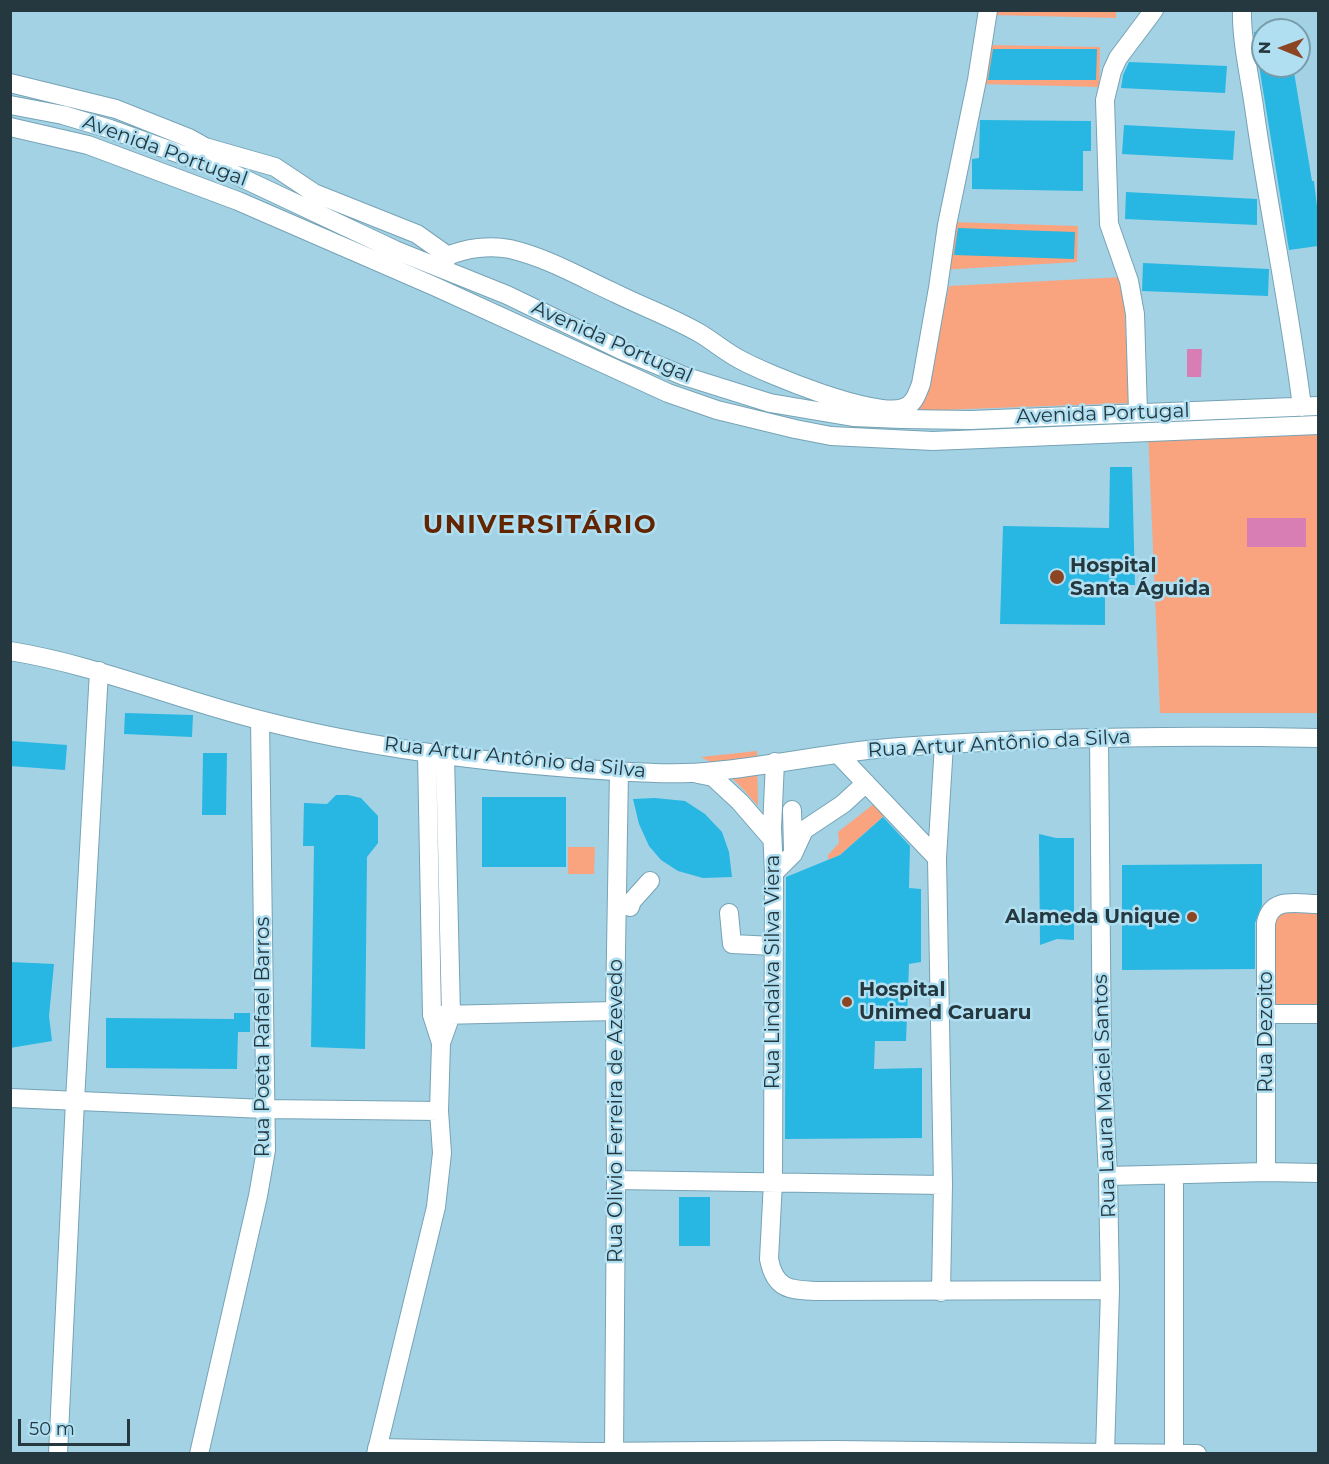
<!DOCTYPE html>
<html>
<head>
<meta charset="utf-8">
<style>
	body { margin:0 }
	#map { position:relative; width:1329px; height:1464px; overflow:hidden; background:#a3d2e5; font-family:Montserrat,sans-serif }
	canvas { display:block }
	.frame { position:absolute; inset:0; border:12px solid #25383f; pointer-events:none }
	.north { position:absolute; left:1251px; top:18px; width:60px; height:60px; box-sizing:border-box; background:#b0dff2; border:2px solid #789caa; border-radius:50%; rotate:271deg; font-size:16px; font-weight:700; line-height:24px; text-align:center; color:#25383f }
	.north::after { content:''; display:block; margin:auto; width:21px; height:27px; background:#8c4523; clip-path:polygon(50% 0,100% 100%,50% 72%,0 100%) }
	.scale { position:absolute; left:18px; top:1419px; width:112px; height:27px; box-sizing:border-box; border:3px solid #25383f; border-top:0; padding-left:8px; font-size:18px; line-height:21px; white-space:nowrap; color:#25383f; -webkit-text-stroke:4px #b0dff2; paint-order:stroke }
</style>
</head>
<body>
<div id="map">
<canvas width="1329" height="1464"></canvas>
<div class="frame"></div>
<div class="north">N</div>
<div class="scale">50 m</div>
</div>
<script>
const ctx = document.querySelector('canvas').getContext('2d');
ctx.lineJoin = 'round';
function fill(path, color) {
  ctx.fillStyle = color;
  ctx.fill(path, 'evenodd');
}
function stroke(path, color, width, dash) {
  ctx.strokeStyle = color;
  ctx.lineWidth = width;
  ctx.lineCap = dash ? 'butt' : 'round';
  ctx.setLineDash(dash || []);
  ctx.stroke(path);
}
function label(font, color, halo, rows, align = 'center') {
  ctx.font = font + ' Montserrat,sans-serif';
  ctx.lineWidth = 5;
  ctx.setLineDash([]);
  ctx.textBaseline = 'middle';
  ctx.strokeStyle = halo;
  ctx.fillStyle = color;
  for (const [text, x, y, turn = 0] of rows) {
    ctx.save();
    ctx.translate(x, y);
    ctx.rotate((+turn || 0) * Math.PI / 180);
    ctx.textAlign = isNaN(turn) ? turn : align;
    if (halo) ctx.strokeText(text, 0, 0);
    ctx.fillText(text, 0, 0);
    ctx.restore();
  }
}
fill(new Path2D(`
	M992,10L1116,11V18L992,15Z
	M987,45L1100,47L1099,87L981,84Z
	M952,222L1078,226L1077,262L940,270Z
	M1123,277L1129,403L915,411L924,399L949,286Z
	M1318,428V713H1160L1148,432Z
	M757,751L758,806C741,786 725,769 701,757Z
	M875,803L885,815L840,855L828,860V855L839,843L838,832Z
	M568,847H595L594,874H568Z
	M1269,911H1318V1005L1270,1004Z`), '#faa47f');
fill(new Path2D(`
	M1187,349H1202L1201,377H1187Z
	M1247,518H1306V547H1247Z`), '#d87eb4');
fill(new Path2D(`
	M1263,31V66H1293L1312,181H1314L1318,215V246L1289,250L1256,47L1254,32Z
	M993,49H1097L1096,80H988Z
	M1129,62L1227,66L1225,93L1121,88L1123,75Z
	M980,120L1091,121V151H1083V191L972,189V159L979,158Z
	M1124,125L1235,131L1233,160L1122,154Z
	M1126,192L1257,199V225L1125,219Z
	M958,228L1075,232L1074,259L954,255Z
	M1143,263L1269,269L1268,296L1142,291Z
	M1110,467H1132L1135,585H1105V625L1000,624L1003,526L1109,528Z
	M125,713L193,715L192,737L124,734Z
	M12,741L67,745L65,770L10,766Z
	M203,753H227L226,815H202Z
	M336,795H348L361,798L378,816V843L367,857L365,1049L311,1047L314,846H303L304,803L327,804Z
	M482,797H566V867H482Z
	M655,798L685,801L705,814L722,832L729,852L732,877L703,878L678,871L661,860L649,846L639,824L633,799Z
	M883,817L910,846L909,888L921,889V962L909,964L906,1041H875L874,1069L922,1068V1138L785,1139L786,877L840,855Z
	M1039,834L1056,838H1074V940L1057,939L1040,945Z
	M1262,864V905L1255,923V969L1122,970V865Z
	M10,962L54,964L49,1016L52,1041L10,1048Z
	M234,1013H250V1032H238L237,1069L106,1068V1018L234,1019Z
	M679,1197H710V1246H679Z`), '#27b7e2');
const minor = new Path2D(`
	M1242,10C1241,42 1251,82 1255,114C1269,212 1290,309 1302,407
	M10,83L116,109L189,138L205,147L275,167L314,193L417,234L448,256
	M10,105L63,115L110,129L225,170L395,250L507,295L621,350L684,376L770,403L853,417L902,419L971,420L1318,406
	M10,127L88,145L238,201L436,287L668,393L717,410L795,429L831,436L933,441L1318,425
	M442,268L448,256C466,248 490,245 510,249C548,258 580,277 615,293C643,307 674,318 701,334C714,342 726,352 739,359C768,375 874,418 903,408C914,405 917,394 921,384L938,288L947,225L977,80L988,10
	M1138,412L1135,314L1129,281L1109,224L1105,100L1112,71L1118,58L1154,10
	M10,651C96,665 176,699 260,720C376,750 497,764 615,771C648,773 682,775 715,771C777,765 838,751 900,747C1039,737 1179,735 1318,738
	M1099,738L1102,1059L1108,1176L1110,1290L1105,1453
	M427,753L432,1015L441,1043
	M838,754L937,858
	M775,762L772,828L774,873L773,1182L769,1259C775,1290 790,1290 818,1291L1110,1290
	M698,774L713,777L740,802L772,839
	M792,810L793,850
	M774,873L793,854L804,830L843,804L866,783
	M630,907L632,901L650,881
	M729,913L732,944L774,946
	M1266,1014H1318
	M440,1015L615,1011
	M10,1098L265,1109L439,1111
	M1266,1172V923C1271,896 1297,904 1318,904
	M1174,1175V1454
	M1108,1176L1266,1172L1318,1173
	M616,1180L943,1185
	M941,1292L943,1185L937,858L944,744
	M377,1448L586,1452L834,1450L1197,1454
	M614,1452L616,1180L615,1011L619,771
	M58,1454L75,1101L99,671
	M199,1454L258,1196L266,1150L260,720
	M376,1454L436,1207L442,1153L439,1111L441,1043L451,1015L445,755`);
stroke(minor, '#76a3b5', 20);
stroke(minor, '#fff', 18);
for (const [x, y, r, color] of [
	[1057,577,8,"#8c4523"],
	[1192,917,6,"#8c4523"],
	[847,1002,6,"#8c4523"]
]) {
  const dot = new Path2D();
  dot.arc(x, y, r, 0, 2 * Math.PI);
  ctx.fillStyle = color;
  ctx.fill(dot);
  stroke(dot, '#b0dff2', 2);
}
label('20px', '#25383f', '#b0dff2', [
	["Avenida Portugal",165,151,20],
	["Avenida Portugal",612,342,24],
	["Avenida Portugal",1103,414,-2],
	["Rua Artur Antônio da Silva",999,744,-3],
	["Rua Artur Antônio da Silva",515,758,6],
	["Rua Lindalva Silva Viera",773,972,-90],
	["Rua Dezoito",1266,1032,-90],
	["Rua Poeta Rafael Barros",263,1037,-90],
	["Rua Laura Maciel Santos",1105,1096,-92],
	["Rua Olivio Ferreira de Azevedo",616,1111,-90]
]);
label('bold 20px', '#25383f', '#b0dff2', [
	["Hospital",1070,566],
	["Santa Águida",1070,589],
	["Alameda Unique",1180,917,"right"],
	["Hospital",859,990],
	["Unimed Caruaru",859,1013]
], 'left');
ctx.letterSpacing = '1.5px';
label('bold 26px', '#622401', '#b0dff2', [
	["UNIVERSITÁRIO",540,525]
]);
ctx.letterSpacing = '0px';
</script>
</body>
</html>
